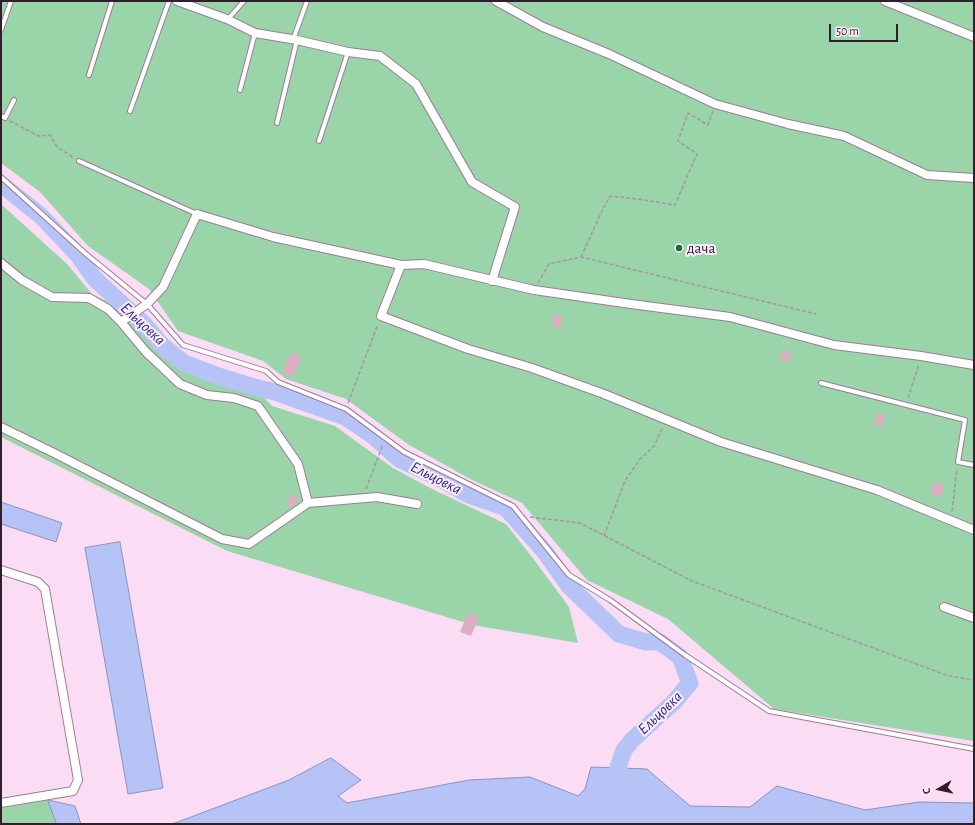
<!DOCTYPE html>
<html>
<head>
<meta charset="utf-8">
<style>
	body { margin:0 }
	#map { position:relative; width:975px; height:825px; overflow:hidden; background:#fbdcf5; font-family:"Alegreya Sans",sans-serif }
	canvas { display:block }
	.frame { position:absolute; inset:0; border:2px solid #2d1f2b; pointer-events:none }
	.north { position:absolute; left:919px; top:769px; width:40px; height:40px; -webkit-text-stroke:3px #feeefb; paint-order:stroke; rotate:261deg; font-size:11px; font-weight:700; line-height:16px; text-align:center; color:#2d1f2b }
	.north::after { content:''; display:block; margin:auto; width:14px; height:18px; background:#2d1f2b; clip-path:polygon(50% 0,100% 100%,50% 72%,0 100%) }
	.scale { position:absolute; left:829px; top:24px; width:69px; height:18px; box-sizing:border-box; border:2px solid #2d1f2b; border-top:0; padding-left:5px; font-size:12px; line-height:14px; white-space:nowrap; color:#2d1f2b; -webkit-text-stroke:3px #feeefb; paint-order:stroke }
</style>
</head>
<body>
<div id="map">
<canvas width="975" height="825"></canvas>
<div class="frame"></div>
<div class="north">С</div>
<div class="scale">50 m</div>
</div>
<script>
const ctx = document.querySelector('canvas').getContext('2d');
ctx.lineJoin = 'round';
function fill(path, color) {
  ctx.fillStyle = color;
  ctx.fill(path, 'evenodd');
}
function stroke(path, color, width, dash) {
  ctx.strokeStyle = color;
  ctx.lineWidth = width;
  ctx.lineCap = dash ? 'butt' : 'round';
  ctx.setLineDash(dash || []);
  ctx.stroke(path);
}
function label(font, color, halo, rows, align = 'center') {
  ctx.font = font + ' "Alegreya Sans",sans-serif';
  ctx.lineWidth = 4;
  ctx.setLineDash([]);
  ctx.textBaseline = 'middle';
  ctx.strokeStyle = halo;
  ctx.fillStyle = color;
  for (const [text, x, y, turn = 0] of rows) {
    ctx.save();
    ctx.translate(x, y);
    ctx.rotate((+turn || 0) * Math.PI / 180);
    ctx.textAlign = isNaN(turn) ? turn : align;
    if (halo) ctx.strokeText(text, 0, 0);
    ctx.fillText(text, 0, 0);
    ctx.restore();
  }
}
fill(new Path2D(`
	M1,1H974V741L774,709L668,619L587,580L522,503L472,480L409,445L346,399L286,379L263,361L178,331L149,289L88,246L40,192L1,163Z
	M1,204L67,264L92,294L127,311L150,333L182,370L223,384L257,390L272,406L335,426L393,468L434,490L506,524L535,561L569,607L578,643L473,625L227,551L1,437Z
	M48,800L57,824H1V808Z`), '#9ad5aa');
const water = new Path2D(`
	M1,502L62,523L56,542L1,524Z
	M120,542L163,788L128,794L85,548Z
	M331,758L361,780L338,796L347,803L469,780L530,777L578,796L585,789L591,767L647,769L690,806L750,807L777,786L865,810L919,802L974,803V824H169L175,823L289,780Z
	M48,800L75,806L81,824H57Z`);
fill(water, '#b5c3f6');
stroke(water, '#8c92b9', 1);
stroke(new Path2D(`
	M1,184L41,216L78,255L95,279L144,324L162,345L184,363L218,376L254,387L275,392L345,417L372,435L399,459L441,479L469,495L506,508L545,552L569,586L619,634L646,642H660L680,657L690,683L673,703L632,740L624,750L618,767L627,788`), '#b5c3f6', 17);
fill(new Path2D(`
	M553,315L563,316L561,327L552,326Z
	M782,351L791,353L789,362L780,360Z
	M291,353L302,357L293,377L282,373Z
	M877,413L885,415L882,427L874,425Z
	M934,482L944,485L941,497L931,495Z
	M292,494L299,498L292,508L286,504Z
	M468,613L479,617L471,636L460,632Z`), '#ddaec1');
const service = new Path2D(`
	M228,19L244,1
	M1,30L11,1
	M293,40L307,1
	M89,75L112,1
	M240,90L255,33
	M130,111L169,1
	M1,116L5,118L14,100
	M277,123L297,40
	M319,141L348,52
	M79,161L197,214
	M1,177L86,254L147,304L183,345L266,371L278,382L346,409L404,452L513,506L569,575L610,600L685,655L769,711L974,749
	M821,383L965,420L958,462L974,465`);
const minor = new Path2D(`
	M177,1L227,19L255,33L297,40L348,52L380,56L416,84L472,182L515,207L492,281
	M496,1L543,27L609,54L715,104L788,124L844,136L927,175L974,178
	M885,1L974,37
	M1,263L22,280L52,297L89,298L108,309L121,322L146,352L180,384L207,395L234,398L258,406L298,464L308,503
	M401,265L381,316L468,349L532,368L604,394L721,442L877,490L974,530
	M121,322L147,304L163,287L197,214L273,237L401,265L424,264L534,290L631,304L730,317L834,345L921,356L974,365
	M1,427L56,454L222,539L249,544L308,503L377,497L417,504
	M1,570L38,582L45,589L78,780L73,791L1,803
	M944,607L974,618`);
stroke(service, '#9e7a97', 6);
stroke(minor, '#9e7a97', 10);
stroke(new Path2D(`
	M10,121L39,136L50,135L57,147L74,158
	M581,257L601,213L610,196L638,199L675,205L697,154L678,141L688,113L708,125L713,111
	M538,283L549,264L581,257L816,314
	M908,398L919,364
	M348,403L378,324
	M366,489L383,444
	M952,511L957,469
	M530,517L580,523L692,581L949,676L974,680
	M604,536L625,481L640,459L654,446L663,427`), '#aa92a6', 1.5, [4, 2]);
stroke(service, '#fff', 4);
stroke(minor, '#fff', 8);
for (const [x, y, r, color] of [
	[679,248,4,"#1c6c3c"]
]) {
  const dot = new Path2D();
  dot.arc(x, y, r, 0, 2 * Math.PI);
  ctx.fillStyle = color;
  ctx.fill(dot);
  stroke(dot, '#feeefb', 1.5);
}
label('15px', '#2d1f2b', '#feeefb', [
	["дача",687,248]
], 'left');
label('italic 16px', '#232886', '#feeefb', [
	["Ельцовка",143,324,43],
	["Ельцовка",436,478,27],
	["Ельцовка",660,713,-44]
]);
</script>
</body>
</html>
